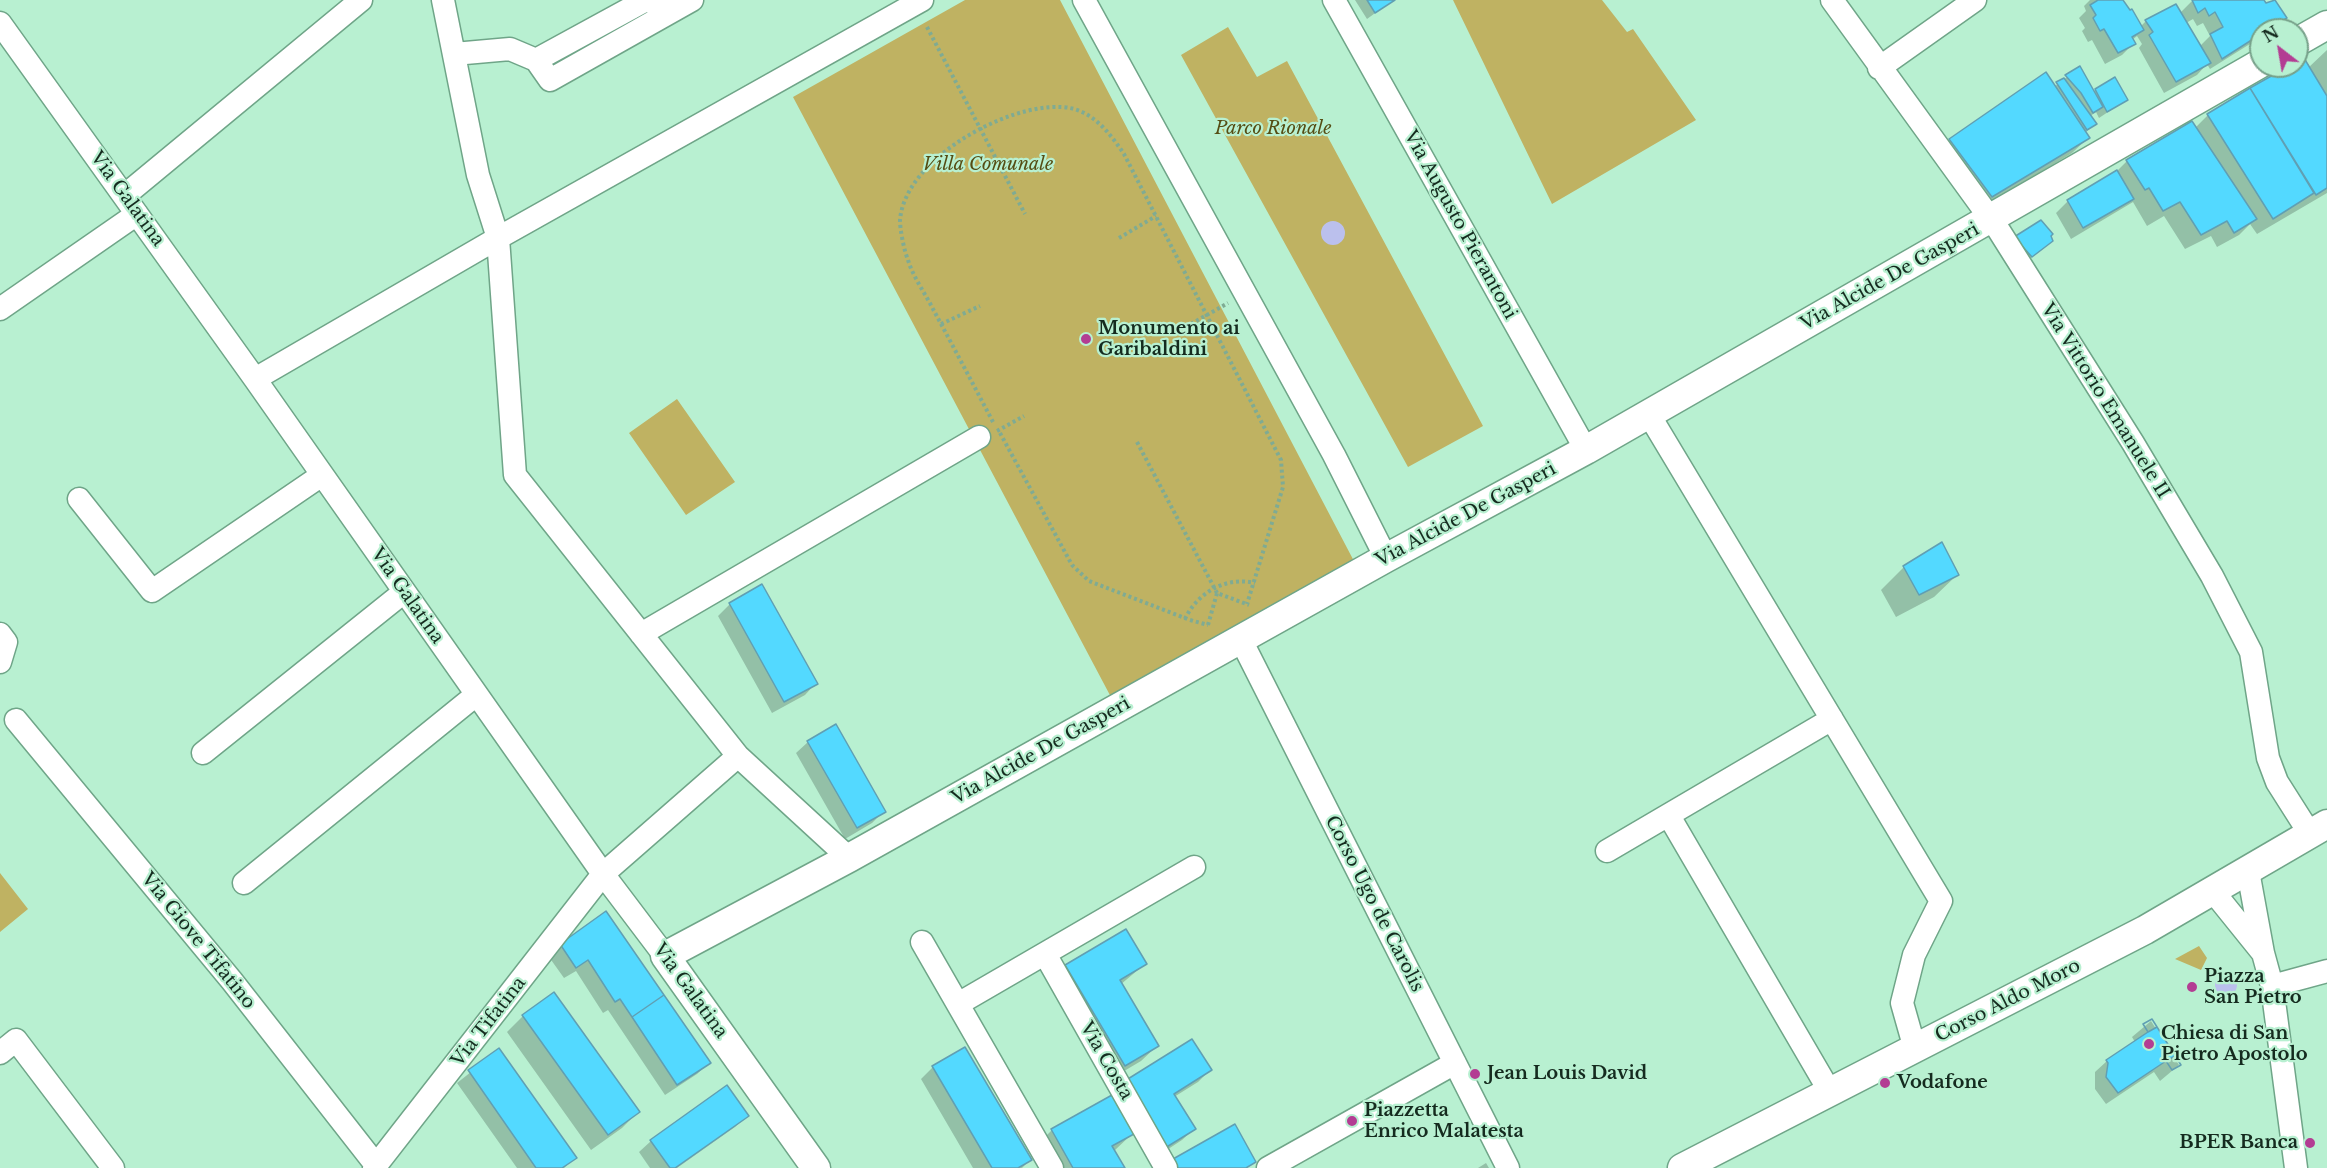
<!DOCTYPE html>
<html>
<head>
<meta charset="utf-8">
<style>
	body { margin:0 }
	#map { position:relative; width:2327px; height:1168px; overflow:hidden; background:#b8f0d1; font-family:"Libre Baskerville",serif }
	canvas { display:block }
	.north { position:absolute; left:2249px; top:18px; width:60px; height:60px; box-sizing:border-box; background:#b8f0d1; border:2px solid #77a18a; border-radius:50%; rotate:329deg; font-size:16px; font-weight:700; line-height:24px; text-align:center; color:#152b1f }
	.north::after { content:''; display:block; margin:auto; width:21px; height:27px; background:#b33d93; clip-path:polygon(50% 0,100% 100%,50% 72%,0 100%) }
</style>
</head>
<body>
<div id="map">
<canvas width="2327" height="1168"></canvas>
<div class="north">N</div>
</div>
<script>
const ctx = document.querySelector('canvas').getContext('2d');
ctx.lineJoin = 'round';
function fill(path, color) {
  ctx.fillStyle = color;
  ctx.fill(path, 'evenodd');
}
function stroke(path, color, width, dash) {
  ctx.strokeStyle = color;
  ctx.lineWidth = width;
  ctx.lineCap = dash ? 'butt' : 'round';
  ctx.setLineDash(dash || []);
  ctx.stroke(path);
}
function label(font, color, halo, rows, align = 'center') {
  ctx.font = font + ' "Libre Baskerville",serif';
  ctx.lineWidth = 4.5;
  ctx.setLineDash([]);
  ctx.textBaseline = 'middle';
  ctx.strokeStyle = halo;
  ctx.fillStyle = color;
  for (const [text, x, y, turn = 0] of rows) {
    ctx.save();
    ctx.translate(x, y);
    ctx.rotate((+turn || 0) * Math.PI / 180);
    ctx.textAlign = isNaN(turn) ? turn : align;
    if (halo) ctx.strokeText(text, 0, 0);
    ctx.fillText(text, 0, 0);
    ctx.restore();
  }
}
fill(new Path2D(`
	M965,0H1060L1356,565L1112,699L793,97Z
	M1453,0H1602L1627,32L1633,29L1696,120L1552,204Z
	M1228,27L1257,77L1287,61L1483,426L1408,467L1181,55Z
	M677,399L735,482L686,515L629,433Z
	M0,873L28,909L0,932Z
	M2199,946L2207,958L2201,970L2175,959Z`), '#bfb262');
fill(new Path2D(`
	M1321 233a12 12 0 1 1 24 0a12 12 0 1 1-24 0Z
	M2215 985a11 11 0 1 1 22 0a11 11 0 1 1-22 0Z`), '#bbc0ed');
fill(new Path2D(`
	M1355,0H1393L1367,19Z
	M2090,0H2122L2140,27L2146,21L2180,13L2193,0H2262L2285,17L2272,30H2261V37L2210,69L2207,64L2197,75L2164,93L2139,48L2142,44L2137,36L2132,40L2134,43L2122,55L2105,64L2092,40L2088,42L2082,31L2085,28L2079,18L2086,11L2084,6ZM2193,19L2197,26L2203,23L2210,36L2199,47L2186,23Z
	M2327,50V193L2257,234L2250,224L2239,235L2217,247L2211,236L2185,249L2164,216L2147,226L2133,202L2071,239L2056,213L2068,201L2116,172L2127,161L2195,128L2208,115L2297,64L2308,68Z
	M2079,68L2093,92L2095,90L2126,100L2099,118L2096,112L2089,117L2095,124L2085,133L2088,138L2072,153L1975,212L1935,155L1950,140L2054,87Z
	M2015,238L2044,248L2023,264Z
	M1904,567L1957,575L1934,597L1896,617L1881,590Z
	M730,604L816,683L805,695L772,713L718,616Z
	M808,742L884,811L872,823L845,839L796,753Z
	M605,913L709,1063L697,1074L665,1095L608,1010L603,1013L576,971L564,978L549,957Z
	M1145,964L1120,985L1157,1046L1141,1061L1109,1080L1050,982L1066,966Z
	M554,994L638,1112L622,1128L591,1150L507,1032L523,1016Z
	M2151,1021L2179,1065L2160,1081L2154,1072L2106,1104L2095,1089V1072L2107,1061L2135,1042L2132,1037Z
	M1192,1041L1210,1070L1198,1082L1174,1097L1194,1129L1182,1140L1153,1159L1119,1104L1116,1106L1132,1134L1114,1151L1123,1168H1049L1036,1146L1052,1130L1113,1096L1124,1083Z
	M499,1050L575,1158L564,1168H517L457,1083Z
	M933,1067L1030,1160L1022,1168H973L921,1079Z
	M747,1116L735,1127L677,1168H650L639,1152L651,1141Z
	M1486,1163L1489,1168H1478Z`), '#0003');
const building = new Path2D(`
	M1367,0H1395L1375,13Z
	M2098,0H2123L2130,10L2132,9L2144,30L2132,37L2136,44L2118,53L2104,29L2100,31L2093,18L2096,15L2090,5Z
	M2192,0H2264L2266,3L2275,0L2287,18L2267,30H2261V34L2222,59L2210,34L2223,27L2215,12L2209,16L2205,8L2198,13Z
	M2176,4L2211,63L2176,82L2149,35L2153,32L2145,20Z
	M2304,58L2327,96V188L2316,195L2250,88L2289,66H2297V62Z
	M2080,66L2103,107L2093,113L2081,93L2065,75Z
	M2046,72L2090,138L1992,197L1949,139Z
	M2115,77L2128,100L2107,112L2095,89Z
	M2064,78L2097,124L2087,130L2056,82Z
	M2250,88L2314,193L2273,219L2207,114Z
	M2192,121L2257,219L2234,233L2227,221L2201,235L2180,202L2163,211L2149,188L2145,190L2126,160Z
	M2117,170L2134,199L2083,228L2067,200Z
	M2041,220L2053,234L2051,236L2053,241L2032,257L2014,237Z
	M1942,542L1959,575L1919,595L1903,566Z
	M762,584L818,684L784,702L729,603Z
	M836,724L886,812L857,828L807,741Z
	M606,911L664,995L632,1017L620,999L615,1002L588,960L576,968L560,944Z
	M1126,929L1147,964L1120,980L1159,1046L1125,1066L1065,965Z
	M554,992L640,1112L608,1135L522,1015Z
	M664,995L711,1063L677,1085L632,1017Z
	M2152,1019L2181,1065L2172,1070L2166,1061L2118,1093L2106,1077L2108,1063L2106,1060L2148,1032L2143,1024Z
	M2152,1019L2157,1027L2148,1032L2143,1024Z
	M1192,1039L1212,1070L1174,1094L1196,1129L1165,1148L1123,1082Z
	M965,1047L1032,1160L1018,1168H992L932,1066Z
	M499,1048L577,1158L562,1168H536L468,1070Z
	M2175,1056L2181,1065L2172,1070L2166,1061Z
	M727,1085L749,1116L675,1168H670L650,1140Z
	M1112,1095L1134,1134L1112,1146L1125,1168H1073L1051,1129Z
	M1235,1124L1256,1162L1246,1168H1178L1173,1159Z`);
fill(building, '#53d9ff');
stroke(building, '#609fb3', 1.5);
const minor = new Path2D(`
	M443,0L478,175L498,238L515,475L738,756L849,858
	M1084,0L1334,455L1386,558
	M1334,0L1586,450
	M1832,0L1998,229L2133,443L2212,576L2251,652L2268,758L2277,782L2310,834
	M0,23L255,379L603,874L665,956
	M454,54L510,49L536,60L550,80L692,0
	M536,60L644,1L686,2
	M1879,68L1975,0
	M124,196L361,0
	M0,309L137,214
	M255,379L498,238L922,0
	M1648,413L1941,901L1914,955L1902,1003L1915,1049
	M79,499L152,591L322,475
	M0,634L6,642L0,662
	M641,634L979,437
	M1241,640L1508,1168
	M16,720L232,981L376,1165
	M203,753L404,592
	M1669,816L1830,1092
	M1607,851L1832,719
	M2248,871L2263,953L2272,986L2296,1168
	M244,883L476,695
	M2212,890L2262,952
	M922,942L1052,1168
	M1045,954L1166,1168
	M2272,986L2327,971
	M958,1004L1194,867
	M0,1053L16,1040L113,1168
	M374,1168L603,874L738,756
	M1268,1168L1455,1063`);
const major = new Path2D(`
	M2297,42L2327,25
	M816,1168L665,956L849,858L1386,558L1586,450L2261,63
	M1682,1168L2145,930L2327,824`);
stroke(minor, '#6fa588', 25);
stroke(major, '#6fa588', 31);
stroke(new Path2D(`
	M927,27L1025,214
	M1119,238L1156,216
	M941,324L980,306
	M1191,324L1228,303
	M993,422C973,384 953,346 933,309C925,293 913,277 908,260C904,250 900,230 900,220C905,159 1006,104 1061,107C1091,108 1109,132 1124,154L1281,460L1283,487L1247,604
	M997,431L1024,416
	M1000,433L1072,565L1089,581L1190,620L1208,625
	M1137,442L1217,593
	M1185,619C1197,593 1226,576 1255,583
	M1208,625L1217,593L1249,605`), '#7fab93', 4, [3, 3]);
stroke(minor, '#fff', 22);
stroke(major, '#fff', 28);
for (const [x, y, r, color] of [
	[1086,339,6,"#b33d93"],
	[2192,987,6,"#b33d93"],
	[2149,1044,6,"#b33d93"],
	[1475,1074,6,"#b33d93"],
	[1885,1083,6,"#b33d93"],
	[1352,1121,6,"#b33d93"],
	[2310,1143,6,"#b33d93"]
]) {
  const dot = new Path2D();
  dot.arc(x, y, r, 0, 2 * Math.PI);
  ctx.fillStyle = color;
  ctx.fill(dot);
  stroke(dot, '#b8f0d1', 2);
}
label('italic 18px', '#554d14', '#b8f0d1', [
	["Parco Rionale",1273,129],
	["Villa Comunale",988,165]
]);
label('18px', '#152b1f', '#b8f0d1', [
	["Via Galatina",127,199,54],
	["Via Augusto Pierantoni",1460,225,61],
	["Via Alcide De Gasperi",1890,277,-29],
	["Via Vittorio Emanuele II",2105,401,58],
	["Via Alcide De Gasperi",1466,515,-28],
	["Via Galatina",407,596,55],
	["Via Alcide De Gasperi",1041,751,-29],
	["Corso Ugo de Carolis",1374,904,63],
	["Via Giove Tifatino",198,941,51],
	["Via Galatina",690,991,54],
	["Corso Aldo Moro",2008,1001,-27],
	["Via Tifatina",489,1022,-52],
	["Via Costa",1106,1061,60]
]);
label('bold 18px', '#152b1f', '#b8f0d1', [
	["Monumento ai",1098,329],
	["Garibaldini",1098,350],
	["Piazza",2204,977],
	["San Pietro",2204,998],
	["Chiesa di San",2161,1034],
	["Pietro Apostolo",2161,1055],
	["Jean Louis David",1487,1074],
	["Vodafone",1897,1083],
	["Piazzetta",1364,1111],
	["Enrico Malatesta",1364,1132],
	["BPER Banca",2298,1143,"right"]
], 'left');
</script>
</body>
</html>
